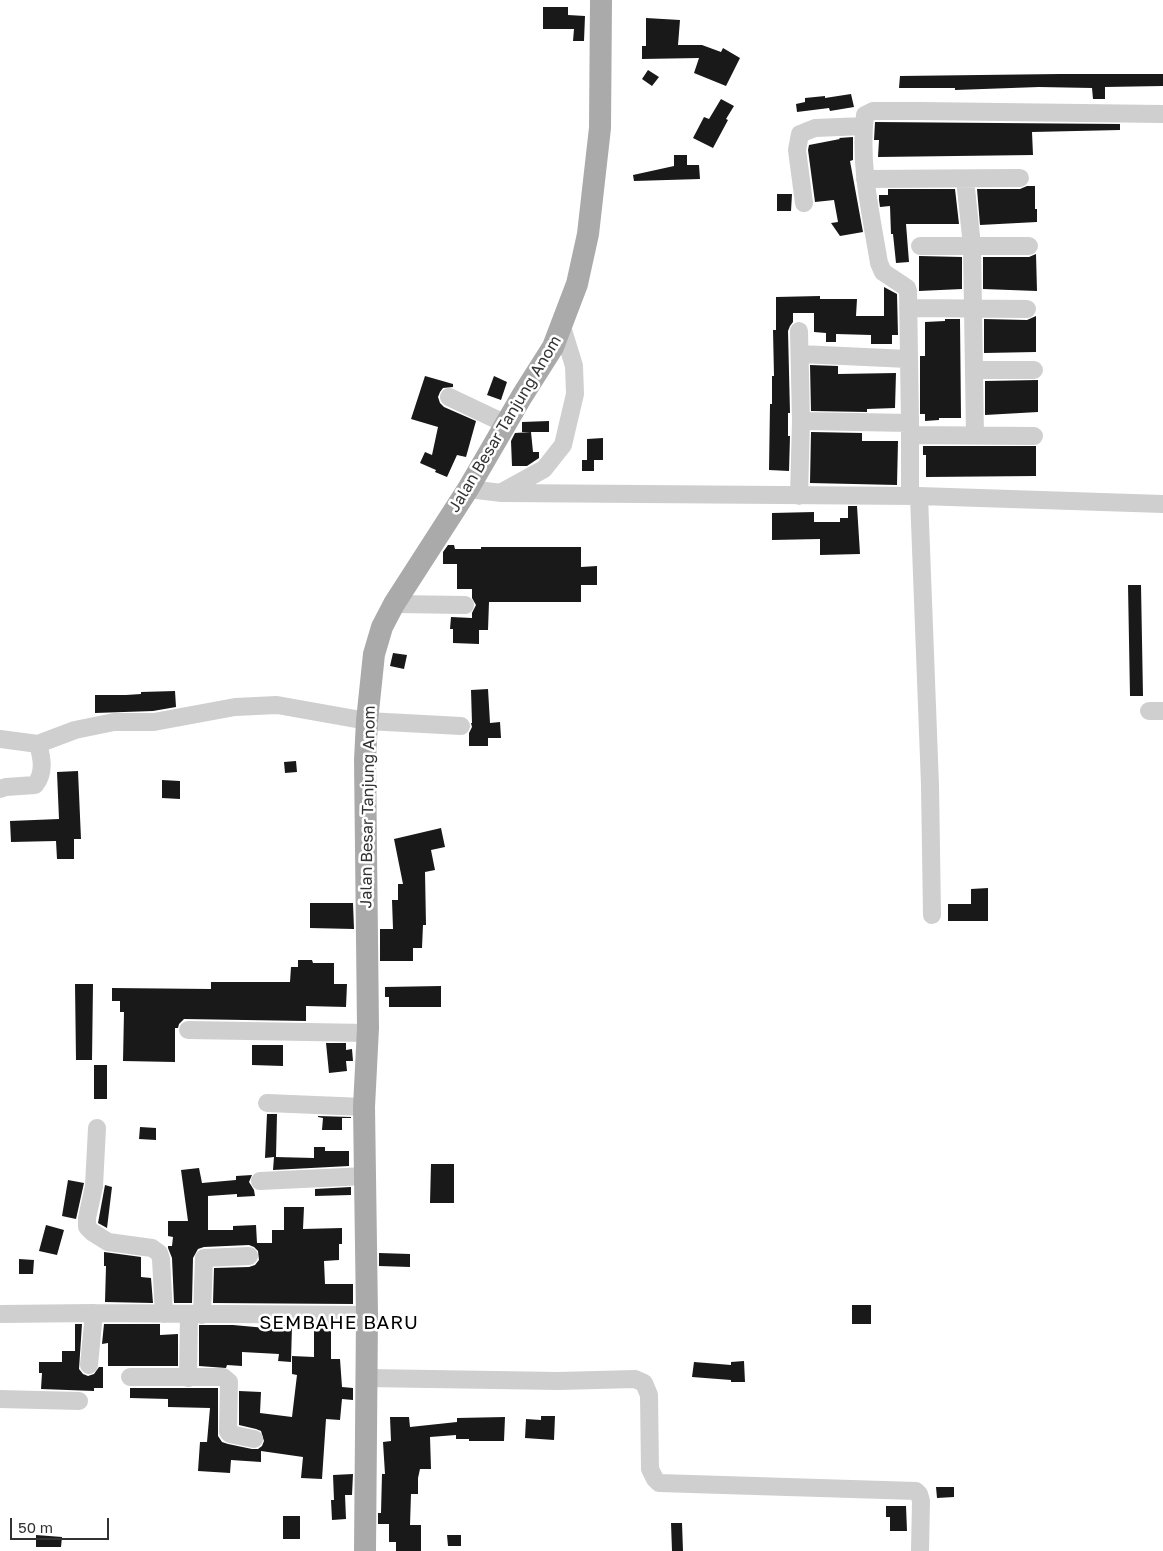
<!DOCTYPE html>
<html>
<head>
<meta charset="utf-8">
<style>
	body { margin:0 }
	#map { position:relative; width:1163px; height:1551px; overflow:hidden; background:#fff; font-family:"Golos Text",sans-serif }
	canvas { display:block }
	.scale { position:absolute; left:10px; top:1518px; width:99px; height:22px; box-sizing:border-box; border:2px solid #323232; border-top:0; padding-left:6px; font-size:15px; line-height:18px; white-space:nowrap; color:#323232; -webkit-text-stroke:4px #fff; paint-order:stroke }
</style>
</head>
<body>
<div id="map">
<canvas width="1163" height="1551"></canvas>
<div class="scale">50 m</div>
</div>
<script>
const ctx = document.querySelector('canvas').getContext('2d');
ctx.lineJoin = 'round';
function fill(path, color) {
  ctx.fillStyle = color;
  ctx.fill(path, 'evenodd');
}
function stroke(path, color, width, dash) {
  ctx.strokeStyle = color;
  ctx.lineWidth = width;
  ctx.lineCap = dash ? 'butt' : 'round';
  ctx.setLineDash(dash || []);
  ctx.stroke(path);
}
function label(font, color, halo, rows, align = 'center') {
  ctx.font = font + ' "Golos Text",sans-serif';
  ctx.lineWidth = 5;
  ctx.setLineDash([]);
  ctx.textBaseline = 'middle';
  ctx.strokeStyle = halo;
  ctx.fillStyle = color;
  for (const [text, x, y, turn = 0] of rows) {
    ctx.save();
    ctx.translate(x, y);
    ctx.rotate((+turn || 0) * Math.PI / 180);
    ctx.textAlign = isNaN(turn) ? turn : align;
    if (halo) ctx.strokeText(text, 0, 0);
    ctx.fillText(text, 0, 0);
    ctx.restore();
  }
}
fill(new Path2D(`
	M543,7H568V15L585,16L584,41H573L574,29H543Z
	M646,18L680,20L678,45H702L721,52L723,48L740,58L726,86L694,73L699,58L642,59V46H646Z
	M648,70L659,77L652,86L642,79Z
	M1060,74H1163V86L1105,87V99H1093L1092,88L1039,87L955,90V88H899L900,76Z
	M851,94L854,107L830,111L829,108L797,112L796,104L805,102V98L825,96V98Z
	M721,99L734,106L726,119L728,120L713,148L693,138L704,117L709,119Z
	M875,122L1120,124V130L1032,132L1033,155L878,157L879,140H874Z
	M853,137V160L850,161L863,232L840,236L831,223L838,222L834,200L815,202L808,150L809,145L840,139L839,138Z
	M674,155H687V165H699L700,179L634,181L633,175L674,166Z
	M1027,186H1035V209H1037V222L980,225L977,189H1020Z
	M888,189H955L959,224H906L909,262L896,263L893,234H891L890,206L880,207L879,200V195H888Z
	M777,194H792L791,211H777Z
	M1036,254L1037,291L983,289V257H1029Z
	M919,256L962,257V289L919,291Z
	M884,287L897,294L898,335H892V344H871V335L836,334V342H826V333L814,332V313H793V322L790,326L788,331L790,413H788V436H790L789,471L769,470L770,404H772V376H774L773,330H776V297L820,296V299H857L856,316H884Z
	M1036,316V352L984,353V319L1027,320Z
	M945,319H960L961,418H939V420L925,421V414H920V356H925V322L945,321Z
	M810,365L838,366V374L896,373L895,408L867,409V412L811,411Z
	M425,376L453,384V387L443,388L440,392L438,397L440,403L444,407L476,421L466,457L457,455L447,477L435,472L436,470L420,463L425,452L432,455L438,427L411,419Z
	M494,376L507,382L501,400L487,395Z
	M1038,380V412L985,415V381Z
	M549,421V432H522V422Z
	M531,432L533,452H539V458L527,466H512L511,441L515,433Z
	M811,432L862,433V441H898L897,485L810,483Z
	M603,438V460H594V471H582V460H587V439Z
	M923,446H1036V476L926,477V455H923Z
	M848,506H857L860,554L820,555V539L772,540V513L814,512V522H840V518H848Z
	M448,545H454L455,549H481V547H581V567L597,566V585H581V602H489L488,630H479V644L453,643V629H450L451,617L472,618V613L476,605L472,598V589H457V564H443V552Z
	M1128,585H1141L1143,696H1130Z
	M393,653L407,655L404,669L390,666Z
	M488,689L490,723L500,722L501,738H488V746H469V733L472,727L471,723H472L471,690Z
	M175,691L176,707L153,711L95,713V695H126L141,694V692Z
	M296,761L297,772L285,773L284,762Z
	M78,771L81,839H74V859H57L56,841L11,842L10,821L59,819L57,772Z
	M162,780L180,781V799L162,798Z
	M441,828L445,847L431,850L435,870L425,872L426,925H423L422,948H413V961H380V929H393L392,900H398V884H403L394,839Z
	M988,888V921H948V904H971V889Z
	M310,903H353L354,929L310,928Z
	M298,960H312L313,963H334V984H347L346,1007L306,1006V1021L184,1019L179,1024L178,1028H175V1062L123,1061L124,1012H120V1001H112V988L211,989V982H290L291,967H298Z
	M75,984H93L92,1060H76Z
	M441,986V1007H389V997H385V987Z
	M326,1043H346V1050L352,1049L353,1061H346L347,1071L329,1073Z
	M252,1045H283V1066L252,1065Z
	M94,1065H107V1099H94Z
	M267,1114H277L276,1157H275L314,1158V1147H325V1151H349V1166L273,1170L274,1157L265,1158Z
	M318,1116L351,1117V1118H342V1130H322L323,1118L318,1117Z
	M140,1127L156,1128V1140L139,1139Z
	M431,1164H454V1203H430Z
	M199,1168L202,1183L236,1180V1176L252,1175L249,1182L254,1190L255,1196L237,1197V1194L208,1196V1230H233V1226L256,1225L257,1243H272V1230H284V1207H304L303,1229L342,1228V1244H339V1260L324,1261L325,1284H353V1304L213,1303L214,1268L249,1267L255,1265L259,1260L258,1251L254,1247L249,1245L204,1247L198,1249L193,1258L192,1303H174L172,1258L168,1248V1246H172L173,1237L168,1236V1221H188L181,1170Z
	M68,1180L84,1183L76,1219L62,1216Z
	M105,1185L112,1187L107,1228L98,1223Z
	M351,1187V1195L315,1196V1189Z
	M46,1225L64,1230L57,1255L39,1251Z
	M104,1252L141,1257V1277L151,1278L153,1303L105,1302L106,1266H104Z
	M379,1253L410,1254V1267L379,1266Z
	M19,1259L34,1260L33,1274H19Z
	M852,1305H871V1324H852Z
	M75,1324H82L79,1369L83,1374L88,1376L94,1374L99,1367H103V1388H94V1391L41,1389L42,1373H39V1362H62V1351H75Z
	M104,1324H160V1335L178,1334V1366H108V1343L102,1344Z
	M199,1325H233L266,1328V1325H292L291,1362L278,1361L279,1354L242,1352V1366L227,1365L226,1368L199,1366Z
	M314,1325H331V1359H340L342,1387L353,1388V1400L342,1399L340,1420L326,1419L322,1479L301,1478L303,1457L261,1451V1462L231,1460L230,1473L198,1471L200,1442H207L210,1408L168,1407V1399L130,1398V1388H218V1436L222,1442L228,1444L252,1449H258L262,1446L264,1441L261,1431L256,1429L239,1425V1391L261,1392L260,1413L292,1417L297,1375L292,1374V1356L314,1357Z
	M744,1361L745,1382H731V1380L692,1377L694,1362L731,1365V1362Z
	M541,1416H555L554,1440L525,1438L526,1419L541,1420Z
	M390,1417H409L410,1427L457,1422V1418L505,1417L504,1441H469V1439H456V1435L430,1437L431,1469H420L418,1478V1494H411L410,1525H421V1551H396V1542H389V1524H378V1513H381L382,1474H385L383,1442L391,1441Z
	M353,1474L352,1495H345L346,1519L332,1520L331,1500H334L333,1475Z
	M936,1487H954V1497L937,1498Z
	M886,1506H906L907,1531H890V1517H886Z
	M283,1516H300V1539H283Z
	M671,1523H682L683,1551H672Z
	M36,1535L62,1537L61,1547H36Z
	M447,1535H461V1546H448Z`), '#191919');
stroke(new Path2D(`
	M865,179L1020,178
	M965,179L972,246L975,435
	M804,203L797,150L800,134L815,128L864,126
	M920,246H1029
	M908,308L1027,309
	M799,331L801,421
	M800,354L908,359
	M974,370H1034
	M449,397L506,424
	M910,423L908,291L907,288L883,272L879,263C871,214 859,165 865,115L873,111H919L1163,114
	M910,435L1034,436
	M468,489L502,493L919,496L1163,504
	M504,491L544,469L563,445L575,394L574,366L562,327
	M799,496L801,421L910,423V496
	M919,496L930,785L932,915
	M394,604L465,605
	M1149,711H1163
	M0,739L38,744L75,730L114,722H154L235,707L277,705L367,721L461,726
	M0,789L6,787L35,785C45,773 42,758 38,744
	M188,1030L367,1033
	M267,1103L364,1107
	M97,1128L94,1186L87,1218V1227L92,1232L108,1242L152,1248L159,1253L161,1259L164,1314
	M260,1181L366,1176
	M0,1314L94,1313L367,1315
	M202,1315L204,1258L249,1256
	M89,1365L94,1313
	M130,1377H223L229,1382L228,1432L230,1434L254,1439
	M188,1378L189,1314
	M367,1378L558,1381L635,1379L644,1383L649,1395L650,1469L655,1479L659,1483L916,1491L919,1494L921,1501L920,1551
	M0,1399L79,1401`), '#cfcfcf', 18);
stroke(new Path2D(`
	M365,1551L367,1315L364,1107L368,1028L365,760L367,721L374,654L382,627L394,604L468,489L522,396L553,347L577,284L588,234L600,128L601,0`), '#aaa', 22);
label('16px', '#323232', '#fff', [
	["Jalan Besar Tanjung Anom",505,424,-59],
	["Jalan Besar Tanjung Anom",368,807,-89]
]);
ctx.letterSpacing = '1px';
label('19px', '#000', '#fff', [
	["SEMBAHE BARU",339,1323]
]);
ctx.letterSpacing = '0px';
</script>
</body>
</html>
